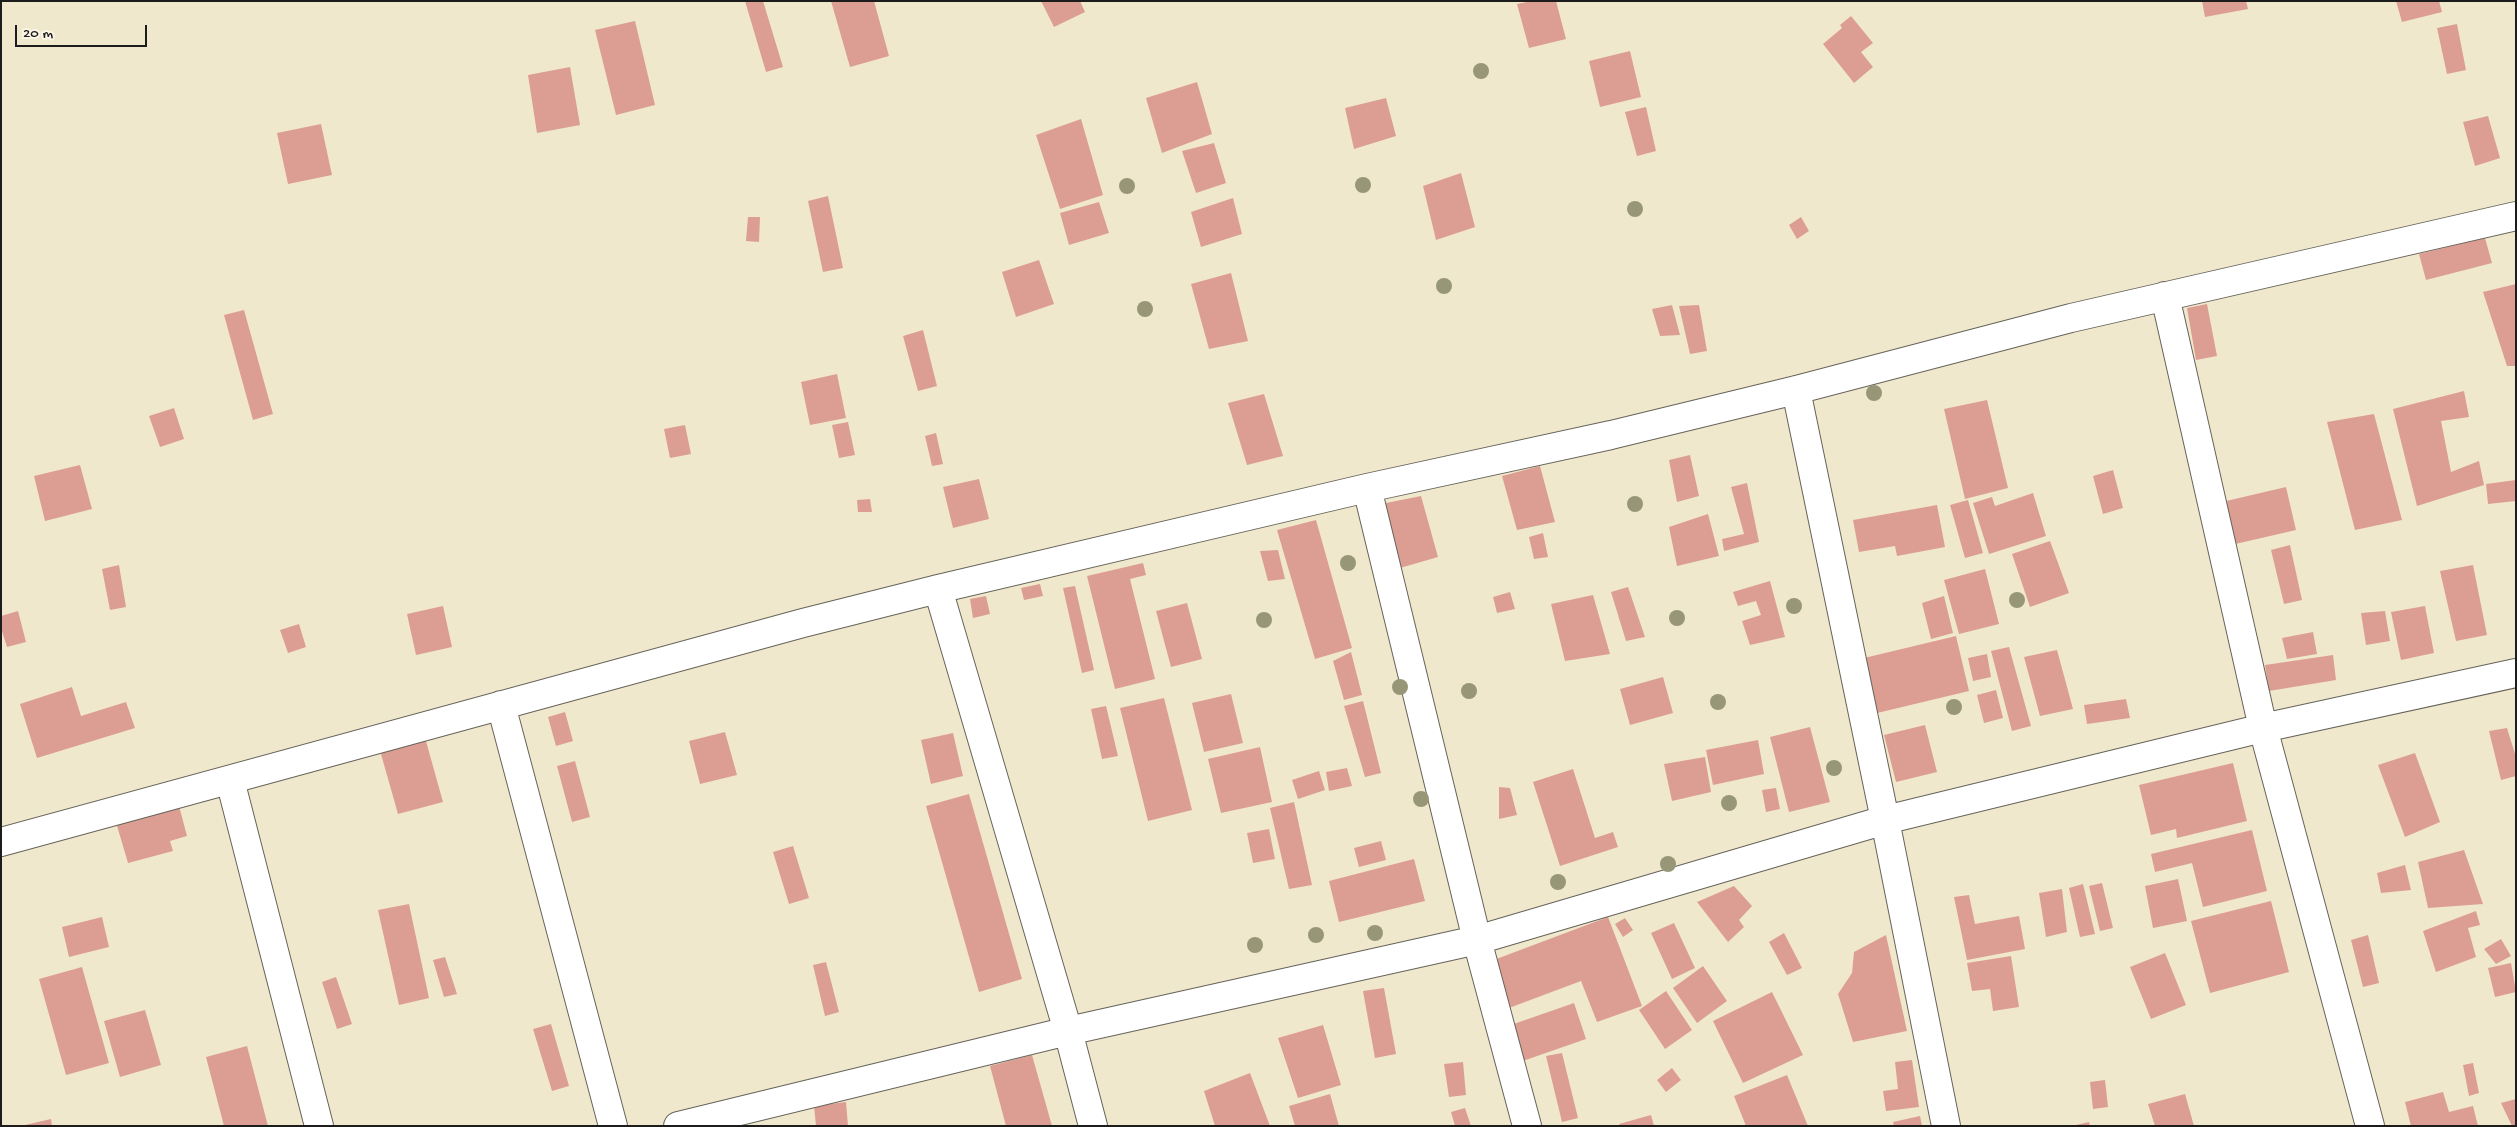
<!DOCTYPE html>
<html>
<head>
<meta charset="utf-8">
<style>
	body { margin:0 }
	#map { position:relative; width:2517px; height:1127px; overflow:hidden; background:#f0e8cc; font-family:"Gochi Hand",sans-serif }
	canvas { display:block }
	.frame { position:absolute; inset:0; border:2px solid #1c1c1c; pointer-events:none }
	.scale { position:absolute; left:15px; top:25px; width:132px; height:22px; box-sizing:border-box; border:2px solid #1c1c1c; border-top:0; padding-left:6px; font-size:15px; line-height:18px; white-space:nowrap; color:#1c1c1c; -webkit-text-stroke:4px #fcf5e5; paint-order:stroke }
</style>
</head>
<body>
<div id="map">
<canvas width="2517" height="1127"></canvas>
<div class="frame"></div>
<div class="scale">20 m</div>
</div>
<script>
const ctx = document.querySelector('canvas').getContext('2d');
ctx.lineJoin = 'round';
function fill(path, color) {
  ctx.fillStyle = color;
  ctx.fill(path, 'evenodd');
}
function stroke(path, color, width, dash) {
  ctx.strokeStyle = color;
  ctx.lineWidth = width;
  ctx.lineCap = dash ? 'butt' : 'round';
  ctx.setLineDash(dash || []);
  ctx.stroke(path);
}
fill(new Path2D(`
	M745,1H763L783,67L766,72Z
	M831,1H874L889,56L850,67Z
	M1041,1H1080L1085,12L1054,27Z
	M1532,1H1556L1566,39L1529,48L1517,4Z
	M2202,1H2246L2248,9L2205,17Z
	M2396,1H2439L2442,12L2402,22Z
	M1851,16L1873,43L1861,52L1873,67L1854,83L1823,44L1842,28L1840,25Z
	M635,21L655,105L616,115L595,30Z
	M2457,24L2466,70L2447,74L2437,28Z
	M1630,51L1641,97L1600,107L1589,61Z
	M570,67L580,125L537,133L528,75Z
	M1197,82L1212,134L1162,153L1146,98Z
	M1386,98L1396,136L1354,149L1345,108Z
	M1646,107L1656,151L1637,156L1625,112Z
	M2488,116L2500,158L2475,166L2463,122Z
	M1081,119L1103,195L1060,209L1036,135Z
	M321,124L332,175L288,184L277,133Z
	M1214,143L1226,183L1196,193L1182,151Z
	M1461,173L1475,227L1436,240L1423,186Z
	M828,196L843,268L823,272L808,201Z
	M1233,198L1242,234L1201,247L1191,212Z
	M1099,202L1109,233L1069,245L1060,213Z
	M748,217H760L759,242L746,241Z
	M1801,217L1809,231L1797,239L1789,225Z
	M2485,238L2492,263L2426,280L2419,254Z
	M1039,260L1054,304L1016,317L1002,272Z
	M1231,273L1248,341L1209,349L1191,284Z
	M2516,284V366H2507L2483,292Z
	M2207,304L2217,356L2196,360L2187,308Z
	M1672,305L1680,335L1660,336L1652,309Z
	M1699,305L1707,351L1690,354L1679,306Z
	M244,310L273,414L253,420L224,315Z
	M923,330L937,386L918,391L903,336Z
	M837,374L846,418L810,425L801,382Z
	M2464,391L2469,417L2441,421L2451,472L2479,461L2484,485L2417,506L2393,409Z
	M1264,394L1283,456L1247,465L1228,403Z
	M1987,400L2008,488L1965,499L1944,409Z
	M174,408L184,439L160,447L149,416Z
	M2374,414L2402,520L2355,530L2327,422Z
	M848,422L855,455L839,458L832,425Z
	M685,425L691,454L670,458L664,429Z
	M936,433L943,464L932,466L925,436Z
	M1690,455L1699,496L1677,502L1669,460Z
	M80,465L92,509L45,521L34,476Z
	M1540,466L1555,522L1517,530L1502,476Z
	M2113,470L2123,508L2103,514L2093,476Z
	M979,479L989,519L953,528L943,487Z
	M2516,480V501L2488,504L2486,484Z
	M1747,483L1759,542L1724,551L1722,539L1744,534L1731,487Z
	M2286,487L2296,530L2231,545L2222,502Z
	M2033,493L2046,536L1989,554L1973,503L1992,497L1995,506Z
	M1421,496L1438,557L1400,568L1381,504Z
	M870,499L872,512H858L857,500Z
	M1968,500L1983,553L1965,558L1950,505Z
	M1937,505L1945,547L1897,556L1895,546L1859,552L1853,520Z
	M1708,514L1719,556L1677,566L1669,527Z
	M1316,520L1352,648L1315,659L1277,530Z
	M1543,533L1548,557L1534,559L1529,537Z
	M2050,541L2069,593L2030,607L2012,554Z
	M2290,545L2302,600L2284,604L2271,550Z
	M1278,550L1285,579L1268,581L1260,551Z
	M1143,563L1146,575L1130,579L1155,679L1115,689L1087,576Z
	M119,565L126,607L110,610L102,569Z
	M2473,565L2487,635L2456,641L2440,571Z
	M1985,569L1999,624L1959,634L1944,580Z
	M1770,581L1785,637L1750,645L1742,621L1761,615L1756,601L1738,606L1733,592Z
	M1040,584L1043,596L1024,600L1021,588Z
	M1075,586L1094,670L1082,673L1063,588Z
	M1628,587L1645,637L1626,641L1611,592Z
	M1510,592L1515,609L1497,613L1493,597Z
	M1593,595L1610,654L1565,661L1551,604Z
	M986,596L990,614L973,618L970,599Z
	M1944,596L1953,633L1931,639L1922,603Z
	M1187,603L1202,659L1171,667L1156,611Z
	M443,606L452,647L416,655L407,614Z
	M2425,606L2434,653L2401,660L2391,612Z
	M18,611L26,642L7,647L1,628V616Z
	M2385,611L2390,641L2366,645L2361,613Z
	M299,624L306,647L288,653L280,630Z
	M2313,632L2317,654L2287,659L2282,638Z
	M1956,636L1969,691L1873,714L1860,659Z
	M2009,647L2031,726L2012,731L1991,651Z
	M2057,650L2073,709L2040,716L2024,657Z
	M1351,652L1362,695L1344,700L1333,661Z
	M1987,654L1991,677L1973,681L1968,658Z
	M2333,655L2336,680L2269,691L2265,665Z
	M1663,677L1673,713L1630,725L1620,689Z
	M72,687L81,716L126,702L135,728L37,758L20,704Z
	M1996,690L2003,718L1984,723L1977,695Z
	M1231,694L1243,743L1204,752L1192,703Z
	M1164,698L1192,810L1148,821L1120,708Z
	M2126,699L2130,718L2087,724L2084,705Z
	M1363,701L1381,773L1365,777L1344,706Z
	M1106,706L1118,756L1102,759L1091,709Z
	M565,712L573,741L556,746L548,717Z
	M1925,725L1937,772L1896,782L1884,735Z
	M1810,727L1830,802L1789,812L1770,737Z
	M2507,728L2516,757V776L2501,780L2489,731Z
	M725,732L737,775L700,784L689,741Z
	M953,733L963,776L931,784L921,740Z
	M424,734L443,802L398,814L379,747Z
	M1758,740L1764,774L1713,785L1706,750Z
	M1260,747L1272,802L1221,813L1208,759Z
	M2415,753L2440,822L2405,837L2378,765Z
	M1705,757L1711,792L1672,801L1664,764Z
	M575,761L590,817L572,822L557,766Z
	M2233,763L2247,821L2177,838L2176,829L2151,835L2139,785Z
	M1347,768L1352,786L1329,791L1326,772Z
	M1573,769L1595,838L1613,832L1618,847L1560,866L1533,782Z
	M1319,771L1325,790L1298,799L1292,780Z
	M1499,787L1510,788L1517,815L1499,819Z
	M1776,788L1780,809L1766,812L1762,790Z
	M969,794L1022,979L979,992L926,806Z
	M178,802L187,836L170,841L173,851L128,863L115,819Z
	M1294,802L1312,885L1289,889L1270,808Z
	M1269,829L1275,859L1253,863L1247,833Z
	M2252,830L2267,891L2203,907L2192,863L2155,872L2151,854Z
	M1381,841L1386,860L1359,867L1354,848Z
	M793,846L809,898L789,904L773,852Z
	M2464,850L2483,904L2428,908L2418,862Z
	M1414,859L1425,901L1339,922L1329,881Z
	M2405,865L2411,890L2381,893L2377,873Z
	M2178,879L2187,921L2153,928L2145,886Z
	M2102,883L2113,928L2100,931L2089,886Z
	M2083,884L2095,934L2080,937L2069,888Z
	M1734,886L1752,906L1739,920L1744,927L1728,942L1697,902Z
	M2062,889L2067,932L2046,937L2039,893Z
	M1969,895L1975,924L2019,916L2025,949L1967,960L1954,897Z
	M2271,901L2289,972L2210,993L2191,921Z
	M409,904L429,998L399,1005L378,910Z
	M2476,911L2480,925L2468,928L2476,957L2436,972L2423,931Z
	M102,917L109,947L69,957L62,927Z
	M1608,917L1642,1006L1597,1022L1581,981L1509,1008L1491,961Z
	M1625,918L1633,930L1623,937L1615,924Z
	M1674,923L1695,968L1672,979L1651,933Z
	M1784,933L1802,968L1787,975L1769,942Z
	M1886,935L1907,1031L1853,1042L1838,994L1852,973L1854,952Z
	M2368,935L2379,983L2363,987L2351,940Z
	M2501,939L2511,956L2496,964L2484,949Z
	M2165,953L2186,1005L2151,1019L2130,967Z
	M2011,956L2019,1007L1993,1011L1990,989L1972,991L1967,963Z
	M445,957L457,994L444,997L433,960Z
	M826,962L839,1012L825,1016L813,965Z
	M2511,963L2516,992L2495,997L2488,968Z
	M1703,966L1727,1001L1697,1023L1673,988Z
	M82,967L109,1063L66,1075L39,979Z
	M336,977L352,1024L337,1029L322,982Z
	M1384,988L1396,1054L1375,1058L1363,991Z
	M1666,991L1692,1030L1665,1049L1639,1010Z
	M1772,992L1803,1055L1743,1083L1713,1021Z
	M1574,1003L1586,1039L1520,1062L1508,1026Z
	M145,1010L161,1065L120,1077L104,1021Z
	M551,1024L569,1086L552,1091L533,1029Z
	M1323,1025L1341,1085L1298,1098L1278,1038Z
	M247,1046L268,1126H224L206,1057Z
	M1562,1053L1578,1118L1562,1122L1546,1056Z
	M1032,1055L1052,1126H1006L990,1066Z
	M1912,1060L1919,1107L1886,1111L1883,1091L1898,1089L1895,1062Z
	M1463,1062L1466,1095L1449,1097L1444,1064Z
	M2473,1063L2479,1093L2469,1096L2463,1065Z
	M1672,1068L1681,1080L1666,1092L1657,1080Z
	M1250,1073L1270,1126H1215L1204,1091Z
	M1787,1075L1808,1126H1746L1734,1096Z
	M2105,1080L2108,1107L2093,1109L2090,1082Z
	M2443,1092L2449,1112L2473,1106L2478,1126H2411L2405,1102Z
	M1330,1094L1339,1126H1295L1289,1106Z
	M2185,1094L2194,1126H2155L2148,1104Z
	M2516,1099V1126H2512L2501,1103Z
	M846,1102L848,1126H816L814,1106Z
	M1465,1108L1471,1126H1455L1451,1112Z
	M1651,1115L1654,1126H1620L1619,1124Z
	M1920,1116L1922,1126H1894L1893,1122Z
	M51,1119L52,1126H25V1125Z
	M2089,1122L2090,1126H2076V1125Z`), '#dc9e93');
const minor = new Path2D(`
	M2165,296L2263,728L2370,1126
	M1796,390L1885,820L1946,1126
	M1367,488L1477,940L1527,1126
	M938,589L1068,1031L1093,1126
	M501,705L613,1126
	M230,780L319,1126
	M1,842L803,623L938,589L1367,488L1611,435L1796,390L2071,318L2516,216
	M678,1126L1068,1031L1477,940L1885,820L2263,728L2516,673`);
stroke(minor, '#66635a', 30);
stroke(minor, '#fff', 28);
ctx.fillStyle = '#979778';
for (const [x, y] of [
	[1481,71],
	[1363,185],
	[1127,186],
	[1635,209],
	[1444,286],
	[1145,309],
	[1874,393],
	[1635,504],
	[1348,563],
	[2017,600],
	[1794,606],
	[1677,618],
	[1264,620],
	[1400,687],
	[1469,691],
	[1718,702],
	[1954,707],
	[1834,768],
	[1421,799],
	[1729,803],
	[1668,864],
	[1558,882],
	[1375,933],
	[1316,935],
	[1255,945]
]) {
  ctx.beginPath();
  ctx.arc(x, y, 8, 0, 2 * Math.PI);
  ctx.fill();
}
</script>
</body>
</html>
